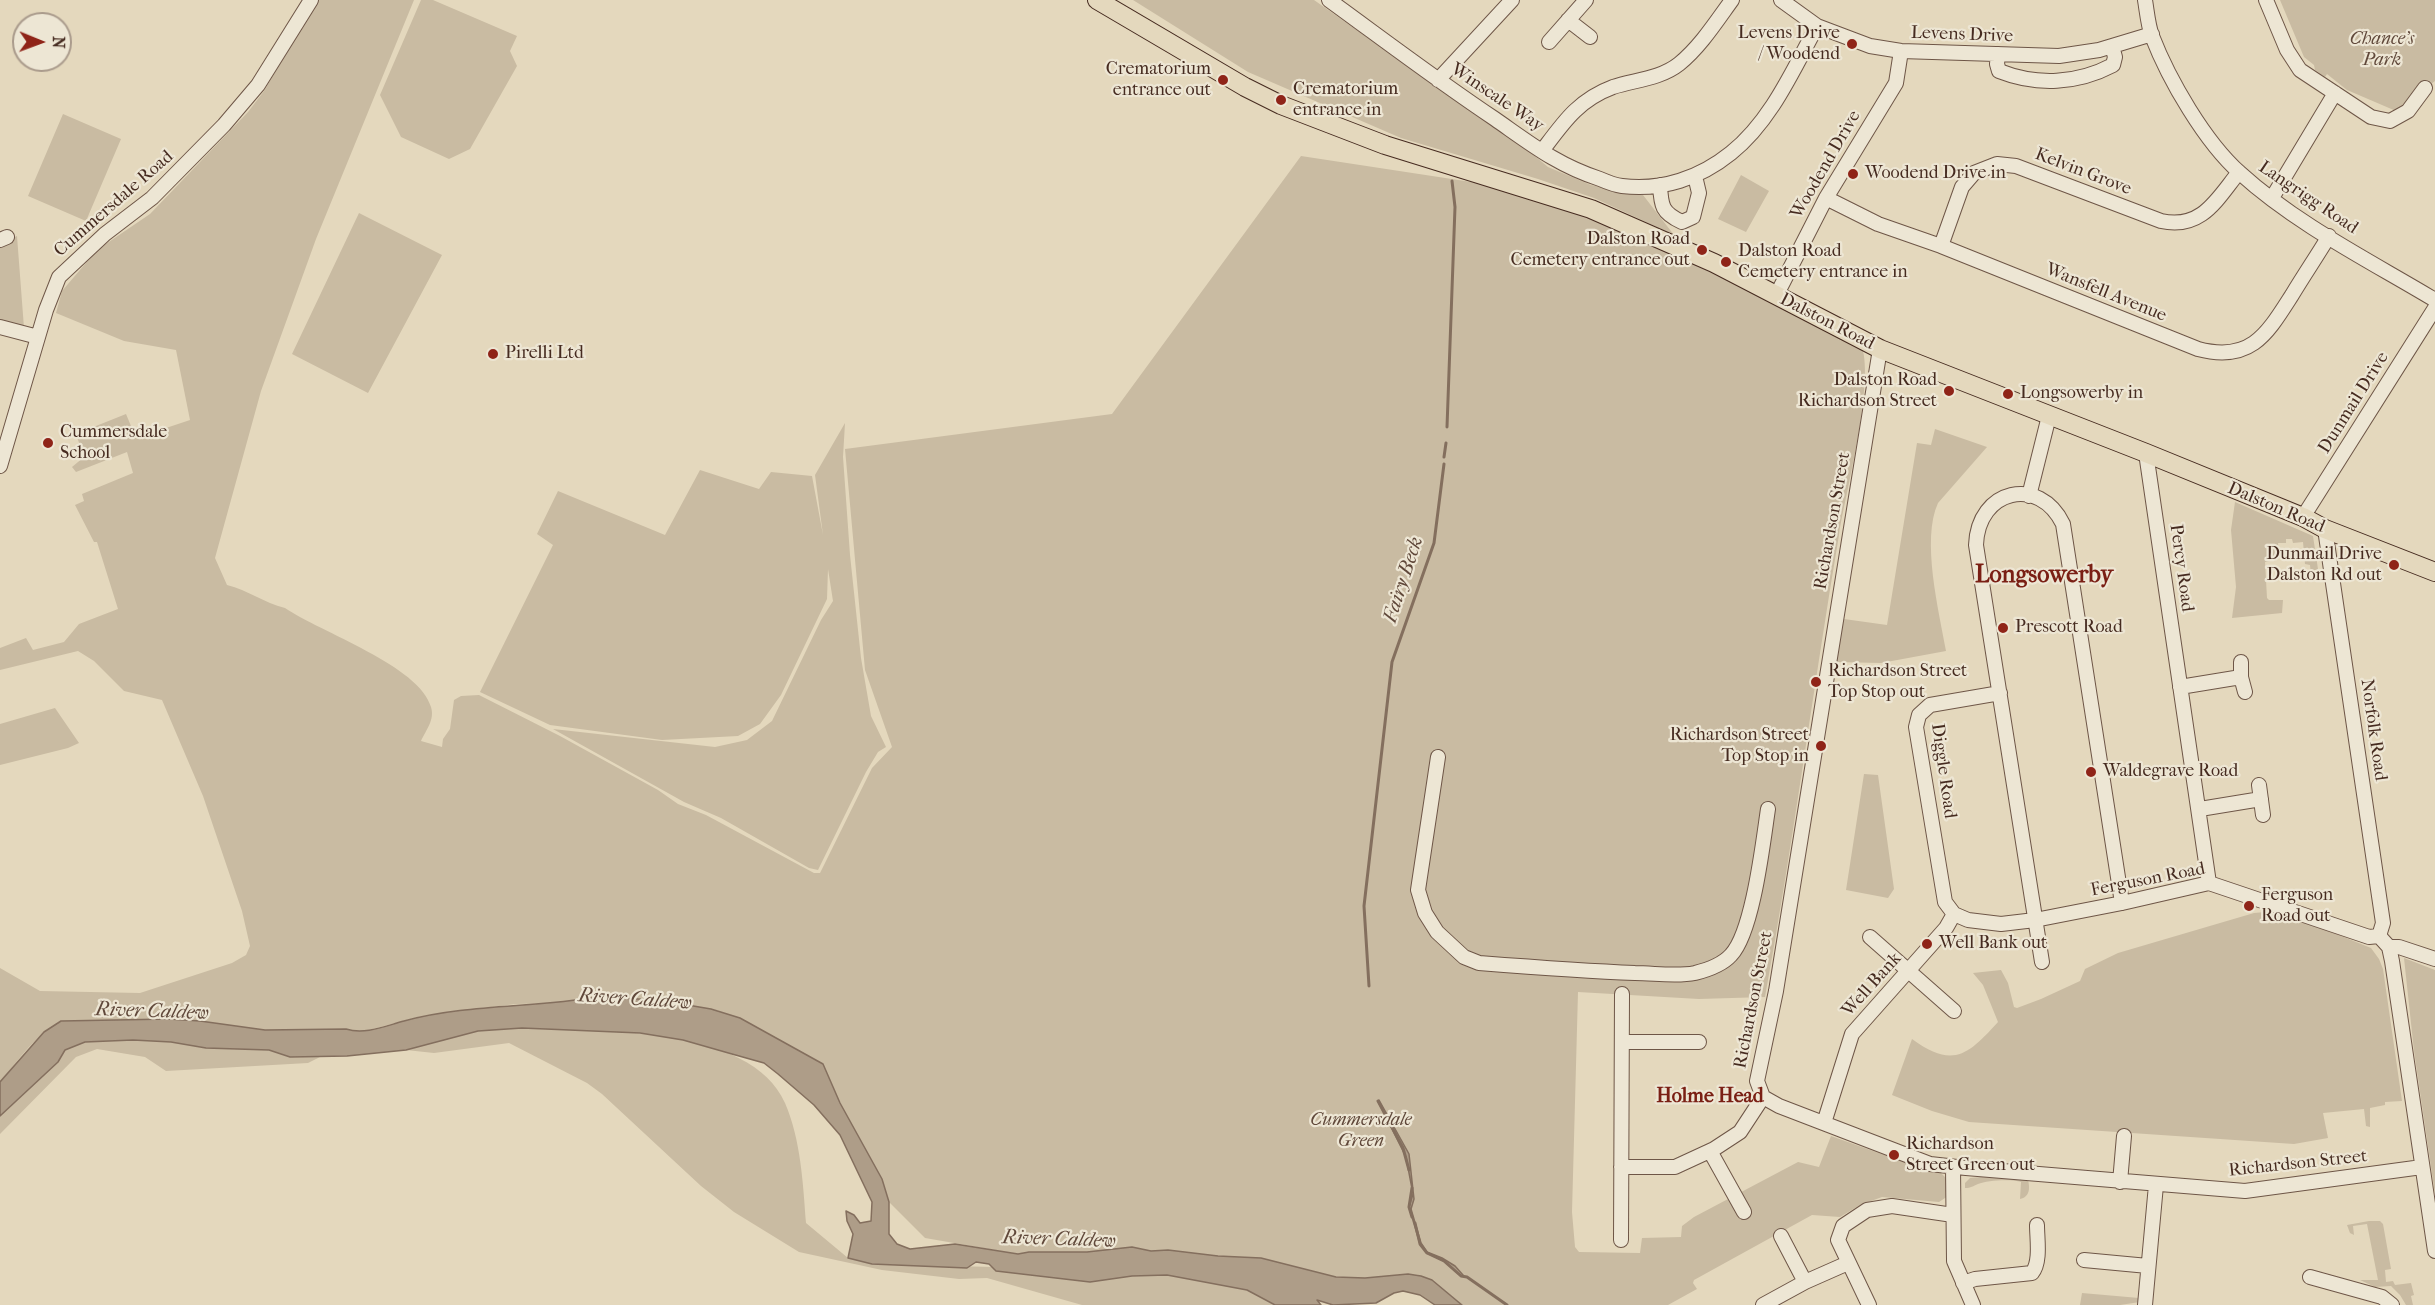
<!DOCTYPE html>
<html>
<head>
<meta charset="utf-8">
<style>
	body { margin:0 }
	#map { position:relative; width:2435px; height:1305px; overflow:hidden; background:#e4d8bd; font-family:"IM FELL French Canon",serif }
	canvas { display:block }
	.north { position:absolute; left:12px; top:12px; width:60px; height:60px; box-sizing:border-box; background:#ede6d4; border:2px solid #aa9b8c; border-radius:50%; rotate:91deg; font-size:16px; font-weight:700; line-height:24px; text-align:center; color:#462b20 }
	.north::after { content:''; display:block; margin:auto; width:21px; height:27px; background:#8f2418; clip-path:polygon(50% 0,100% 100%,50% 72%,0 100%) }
</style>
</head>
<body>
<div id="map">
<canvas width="2435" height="1305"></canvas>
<div class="north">N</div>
</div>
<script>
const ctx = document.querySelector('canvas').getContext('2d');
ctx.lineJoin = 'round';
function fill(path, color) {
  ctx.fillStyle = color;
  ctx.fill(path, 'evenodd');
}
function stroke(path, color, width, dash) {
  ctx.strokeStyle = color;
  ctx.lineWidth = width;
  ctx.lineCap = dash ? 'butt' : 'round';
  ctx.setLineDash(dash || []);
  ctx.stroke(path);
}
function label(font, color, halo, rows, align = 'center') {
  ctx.font = font + ' "IM FELL French Canon",serif';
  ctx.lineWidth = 4.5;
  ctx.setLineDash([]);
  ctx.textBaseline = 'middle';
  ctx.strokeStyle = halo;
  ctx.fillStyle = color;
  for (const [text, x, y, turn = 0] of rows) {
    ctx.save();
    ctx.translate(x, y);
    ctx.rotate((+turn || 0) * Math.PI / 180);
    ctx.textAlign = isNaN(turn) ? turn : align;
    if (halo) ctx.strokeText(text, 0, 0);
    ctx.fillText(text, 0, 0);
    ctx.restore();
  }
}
fill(new Path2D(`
	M318,0H414L316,239L261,391L215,558L227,585C248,590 264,603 285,608C320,632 420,666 431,707C435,720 426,730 421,741L442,747L443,739L450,729L454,700L461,696L479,695L560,736L658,790L678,804L706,815L814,873H820L824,865L872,768L892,747L865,670L845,449L1112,414L1301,156L1537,192L1591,209L1862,347C1874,384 1846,492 1839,535C1813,689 1793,844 1765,997L1699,999L1578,992L1572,1212L1575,1247L1579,1252L1640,1253L1642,1238L1681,1237L1682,1226L1694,1217L1798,1162L1819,1167L1831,1136L1904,1162L1940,1172L1947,1179L1948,1196L1939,1202L1882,1197L1860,1205L1840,1217L1812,1215L1694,1280L1693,1283L1697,1289L1668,1305H1462L1453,1297L1419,1275L1408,1274L1365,1278L1336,1277L1261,1258L1218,1256L1168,1250L1151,1251L1132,1247L1088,1253L1018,1254L925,1238L889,1202L882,1179L840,1103L823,1064L745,1021L716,1010L658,1000L597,997L563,1003L516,1004L449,1012L418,1017L358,1033L346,1029L265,1030L200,1021L74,1020C41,1024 21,1058 0,1082V968L40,991L140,993L232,963L246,955L250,946L242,911L203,796L162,700L124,691L94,661L78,651L0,670V648L26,638L33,650L64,642L79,624L118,609L97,542H94L75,505L84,501L82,494L133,473L127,452L76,472L72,467L84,457L76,434L126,414L136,438L190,420L176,350L124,341L56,313L62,291L97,250L150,214L248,112L264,91Z
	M421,0H433L517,36L510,51L517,66L470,149L449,159L401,137L380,95Z
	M1133,0H1314L1524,147L1548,167L1591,185L1643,195L1674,235L1594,198L1538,179L1401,138L1248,72Z
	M2280,0H2435V81L2396,111L2347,90L2327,74L2325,77L2315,70L2314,65L2304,57Z
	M63,114L121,139L86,221L28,196Z
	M1741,175L1769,191L1746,232L1718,219Z
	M359,213L442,255L368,393L292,354Z
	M17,236L24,328L0,322V244Z
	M845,423L843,457L850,555L861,658L871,716L886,747L878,752L866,772L818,870L809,868L721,818L684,802L553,729L715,747L747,740L772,721L821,620L833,601L828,569L827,599L781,695L760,724L738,736L662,740L550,725L480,692L553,545L537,534L558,491L665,535L700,470L759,489L771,472L812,476L823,535L815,475Z
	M1935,429L1987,447L1938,503C1921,540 1939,611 1946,651L1881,663L1836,662L1844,619L1887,625L1917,443L1931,445Z
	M2235,502L2313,536L2319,576L2311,575L2310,565L2305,564L2303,542L2293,543L2292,539H2286V543H2278L2279,556L2276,560L2265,562L2267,598L2269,600H2283L2282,613L2232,618L2236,587L2231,530Z
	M55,708L79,743L68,748L0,765V724Z
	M1864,774L1878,775L1894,889L1888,898L1846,890Z
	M2265,912L2314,925L2371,948L2379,959L2383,969L2402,1101L2385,1102V1105L2370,1108V1127L2366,1126L2364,1109L2323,1113L2328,1138L2294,1144L1969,1122L1932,1111L1892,1095L1912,1039C1953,1069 1968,1055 1998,1022L1983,985L1973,973L2001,970L2008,983L2014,1007L2017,1008L2041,999L2080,981L2085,969L2118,953L2254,913Z
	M2404,958L2435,970V1194L2414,1051Z
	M522,1028C594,1031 751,1024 785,1103C801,1140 803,1184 806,1223L848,1258L872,1264L994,1267L997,1271L1090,1282L1132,1276L1167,1275L1247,1290L1275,1305H1082L987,1278L959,1279L882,1270L799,1252L734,1212L701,1186L602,1094L587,1083L509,1043L434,1053L406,1050L478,1031Z
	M133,1040L171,1042L206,1048L269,1050L290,1057L322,1056L308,1063L166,1071L145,1057L97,1049L76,1057L0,1134V1116L58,1062L65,1049L85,1042Z
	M2002,1175L2028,1180C2030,1188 2030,1197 2020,1199L2021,1182C2013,1179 1987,1180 1978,1184C1973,1186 1971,1188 1965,1188V1183L1970,1178Z
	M2369,1221H2380L2383,1224L2391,1269L2385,1270L2386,1282L2393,1281L2395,1285L2411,1283L2414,1295L2411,1296L2413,1305H2406L2400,1295L2391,1286L2375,1287L2360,1280H2378L2367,1224L2353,1226L2354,1235L2350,1233L2347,1225Z
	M2082,1293L2139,1298L2140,1302L2120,1305H2080Z`), '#c9bba2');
const water = new Path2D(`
	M597,997L658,1000L711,1009L740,1018L823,1064L840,1103L882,1179L889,1202V1234L897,1244L910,1249L955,1244L1018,1254L1029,1252H1087L1132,1247L1151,1251L1168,1250L1218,1256L1261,1258L1336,1277L1365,1278L1408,1274L1421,1276L1432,1280L1462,1305H1435L1420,1295L1403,1291L1394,1293L1376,1303L1333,1305L1317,1300L1321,1305H1275L1247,1290L1167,1275L1132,1276L1090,1282L996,1271L989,1264L976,1262L967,1268L872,1264L848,1258L853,1234L847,1221L846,1211L854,1215L860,1223L871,1221L872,1202L840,1135L814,1105L778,1074L764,1063L732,1054L683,1040L640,1033L522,1028L478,1031L406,1050L347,1056L290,1057L269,1050L206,1048L171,1042L133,1040L85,1042L65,1050L58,1062L0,1116V1082L44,1032L61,1021L169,1019L200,1021L265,1030L346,1029C365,1035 385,1026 404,1021C467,1004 533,1008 597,997Z
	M1379,1100L1409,1154L1414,1199L1411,1209L1421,1243L1427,1252L1442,1258L1455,1266L1463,1275L1461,1276L1444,1261L1427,1253L1420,1244L1409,1207L1413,1194L1406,1157L1378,1101Z`);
fill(water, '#ae9d88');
stroke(water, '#846f5e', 1.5);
stroke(new Path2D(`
	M1447,427L1455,207L1452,181
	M1444,457L1446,443
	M1369,986L1364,906L1392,662L1434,543L1444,464
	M1378,1101L1403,1148L1409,1170
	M1412,1188L1409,1207L1412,1217
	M1415,1223L1420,1244L1427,1253L1444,1261L1461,1276L1467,1277L1507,1305`), '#846f5e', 3);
const minor = new Path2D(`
	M1329,0C1384,40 1438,81 1495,119C1531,144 1557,165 1600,179C1607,182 1614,185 1622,186C1662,191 1700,178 1731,153C1771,121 1793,70 1817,26
	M1781,0L1817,26L1870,46L1901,51L2059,56L2099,50L2152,34
	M2145,0C2147,12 2148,25 2152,36C2169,80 2205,142 2240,173C2296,224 2370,261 2435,300
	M2266,0L2287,50L2300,70L2371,117L2390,121L2408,111L2425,88
	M1568,20L1590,37
	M1549,42L1586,0
	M1998,54L1997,64L1999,71C2037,86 2077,84 2113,65L2115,57L2112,46
	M1438,80L1512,0
	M1542,151C1563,123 1578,100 1613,87C1634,80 1660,79 1679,64C1700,47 1716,22 1732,0
	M1660,185C1661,206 1662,213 1682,222L1693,217L1699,193L1695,176
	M1826,198L1878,224L1941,246L2198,349C2251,363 2267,334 2292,295C2304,275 2317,256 2329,236
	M2272,198L2335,93
	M0,240L7,237
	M1941,246L1962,187L1974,173L1997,164L2016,166L2161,221C2202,230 2217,199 2239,172
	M1776,296L1826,198L1896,83L1901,51
	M0,327L38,337
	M1880,349L1776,991L1757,1081L1763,1097L1779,1106L1930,1164L1966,1168L2245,1191L2422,1167
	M2146,453L2209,883
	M0,466L46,310L59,277L105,234L152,198L224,125L258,85L311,0
	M2029,496L2049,416
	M2303,517L2435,308
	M2325,529L2383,923L2379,936
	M2241,662V677L2245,692
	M2180,687L2241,677
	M2000,693L1930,705L1919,715L1916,727L1945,902L1954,914L1968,920L2001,924L2035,920L2122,903L2209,883L2369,937L2379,936
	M1438,757L1418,890L1425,913L1437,932L1464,957L1479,963C1531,967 1583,971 1635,973C1654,973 1676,977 1695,973C1707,970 1722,965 1731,955C1753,932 1763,842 1768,809
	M2259,785L2263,815
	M2200,809L2261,799
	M2379,936L2389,947L2392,961L2435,1251
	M1870,937L1954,1011
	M2389,947H2399L2435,959
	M2042,962L1976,545C1978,489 2039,475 2063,524L2122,903
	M1622,1042H1699
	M1824,1123L1852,1034L1946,928L1954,914
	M1710,1151L1744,1212
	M1621,1167H1675L1714,1149L1740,1132L1763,1097
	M1953,1167L1954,1261L1973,1305
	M2120,1182L2124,1136
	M1781,1236L1805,1282
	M1621,1240L1622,994
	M2084,1260L2148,1266
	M2310,1277L2382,1297L2392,1305
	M1963,1283L1975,1279L2032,1273C2041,1262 2037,1239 2037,1225
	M1763,1305L1805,1282L1848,1263
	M1869,1305L1838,1240L1843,1226L1867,1210L1892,1206L1953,1215
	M2145,1305L2156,1185`);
const major = new Path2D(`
	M1097,0L1245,87L1281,105L1385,145L1591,209L1714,263L1880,349L2146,453L2303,517L2325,529L2435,572`);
stroke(minor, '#6e5647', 16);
stroke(major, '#462b20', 20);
stroke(minor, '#ede6d4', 14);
stroke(major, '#e4d8bd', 18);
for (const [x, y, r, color] of [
	[1852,44,6,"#8f2418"],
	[1223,80,6,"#8f2418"],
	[1281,100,6,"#8f2418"],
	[1853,174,6,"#8f2418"],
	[1702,250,6,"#8f2418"],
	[1726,262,6,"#8f2418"],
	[493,354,6,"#8f2418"],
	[1949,391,6,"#8f2418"],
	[2008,394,6,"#8f2418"],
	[48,443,6,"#8f2418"],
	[2394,565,6,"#8f2418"],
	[2003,628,6,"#8f2418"],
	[1816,682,6,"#8f2418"],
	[1821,746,6,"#8f2418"],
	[2091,772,6,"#8f2418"],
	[2249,906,6,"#8f2418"],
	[1927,944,6,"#8f2418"],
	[1894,1155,6,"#8f2418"]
]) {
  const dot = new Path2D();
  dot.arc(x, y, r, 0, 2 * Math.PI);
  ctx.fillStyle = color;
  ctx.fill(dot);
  stroke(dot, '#ede6d4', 2);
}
label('18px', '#462b20', '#ede6d4', [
	["Levens Drive",1840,34,"right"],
	["/ Woodend",1840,55,"right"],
	["Crematorium",1211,70,"right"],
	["entrance out",1211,91,"right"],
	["Crematorium",1293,90],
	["entrance in",1293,111],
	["Woodend Drive in",1865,174],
	["Dalston Road",1690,240,"right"],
	["Cemetery entrance out",1690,261,"right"],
	["Dalston Road",1738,252],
	["Cemetery entrance in",1738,273],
	["Pirelli Ltd",505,354],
	["Dalston Road",1937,381,"right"],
	["Richardson Street",1937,402,"right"],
	["Longsowerby in",2020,394],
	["Cummersdale",60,433],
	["School",60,454],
	["Dunmail Drive",2382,555,"right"],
	["Dalston Rd out",2382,576,"right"],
	["Prescott Road",2015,628],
	["Richardson Street",1828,672],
	["Top Stop out",1828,693],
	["Richardson Street",1809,736,"right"],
	["Top Stop in",1809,757,"right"],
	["Waldegrave Road",2103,772],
	["Ferguson",2261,896],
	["Road out",2261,917],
	["Well Bank out",1939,944],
	["Richardson",1906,1145],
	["Street Green out",1906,1166]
], 'left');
label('18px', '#462b20', '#ede6d4', [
	["Levens Drive",1962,35,2],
	["Winscale Way",1497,98,34],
	["Woodend Drive",1826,165,-60],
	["Kelvin Grove",2083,172,21],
	["Langrigg Road",2308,198,34],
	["Cummersdale Road",114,204,-41],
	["Wansfell Avenue",2106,293,22],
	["Dalston Road",1827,322,27],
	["Dunmail Drive",2354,403,-58],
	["Dalston Road",2276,508,23],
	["Richardson Street",1833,521,-80],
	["Percy Road",2181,568,82],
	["Norfolk Road",2373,730,82],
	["Diggle Road",1943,771,82],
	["Ferguson Road",2148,880,-11],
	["Well Bank",1872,985,-48],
	["Richardson Street",1754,1000,-79],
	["Richardson Street",2298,1164,-6]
]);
label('italic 18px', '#60483a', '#ede6d4', [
	["Chance's",2382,40],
	["Park",2382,61],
	["Cummersdale",1361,1121],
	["Green",1361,1142]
]);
label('italic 20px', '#60483a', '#ede6d4', [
	["Fairy Beck",1404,580,-72],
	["River Caldew",635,1000,4],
	["River Caldew",152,1012,2],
	["River Caldew",1059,1240,2]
]);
label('bold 20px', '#7a1f14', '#ede6d4', [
	["Holme Head",1710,1097]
]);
label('bold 24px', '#7a1f14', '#ede6d4', [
	["Longsowerby",2044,576]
]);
</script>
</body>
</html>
